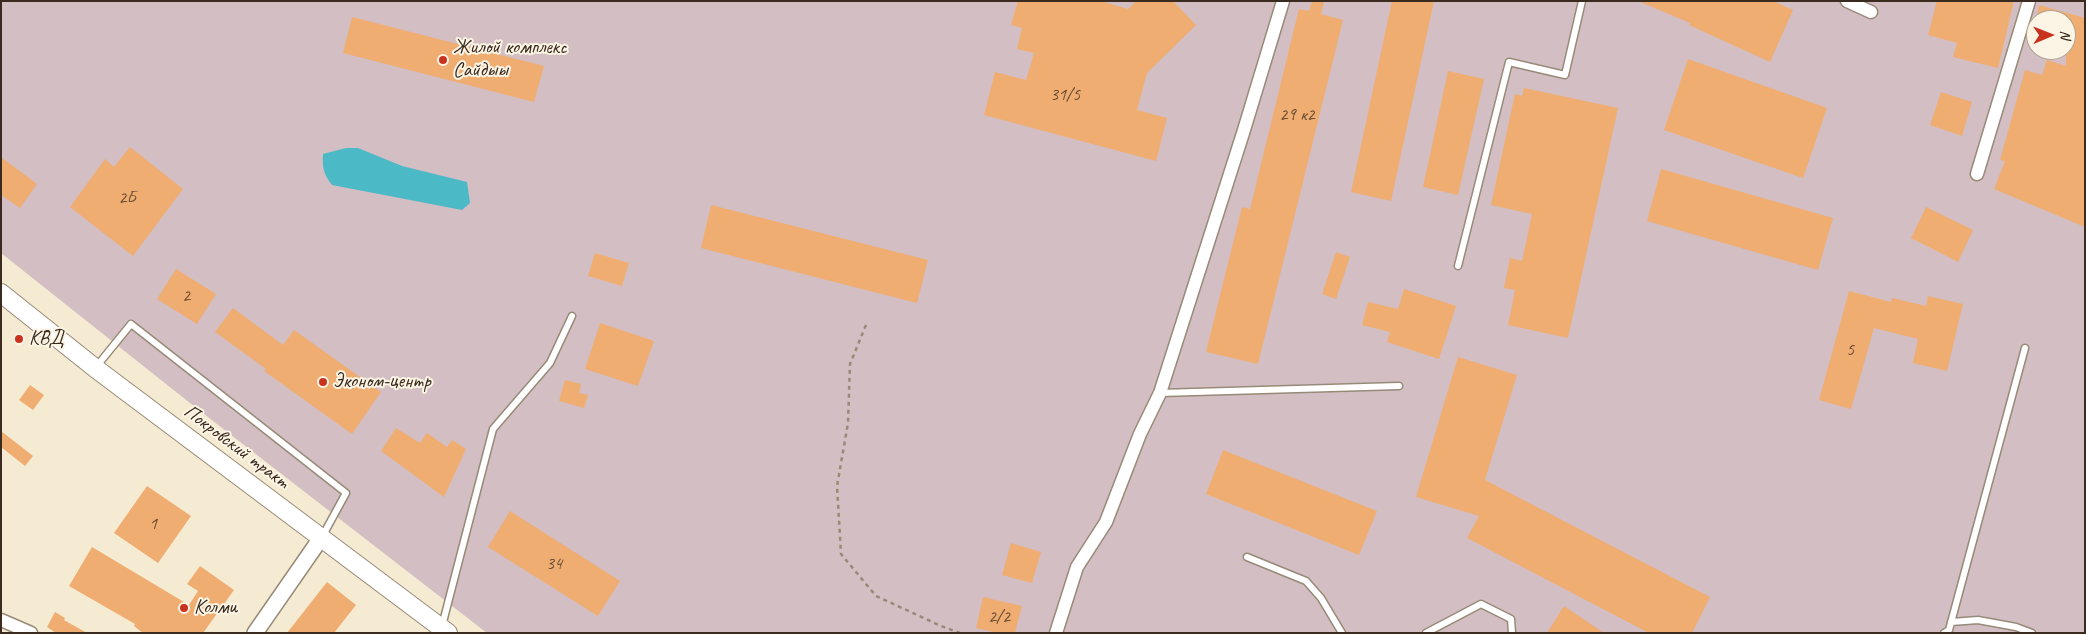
<!DOCTYPE html>
<html>
<head>
<meta charset="utf-8">
<style>
	body { margin:0 }
	#map { position:relative; width:2086px; height:634px; overflow:hidden; background:#f5ebd2; font-family:Caveat,sans-serif }
	canvas { display:block }
	.frame { position:absolute; inset:0; border:2px solid #3b2a1e; pointer-events:none }
	.north { position:absolute; left:2026px; top:10px; width:50px; height:50px; box-sizing:border-box; background:#fcf5e5; border:1px solid #afa495; border-radius:50%; rotate:89deg; font-size:14px; font-weight:700; line-height:20px; text-align:center; color:#3b2a1e }
	.north::after { content:''; display:block; margin:auto; width:18px; height:22px; background:#c8321e; clip-path:polygon(50% 0,100% 100%,50% 72%,0 100%) }
</style>
</head>
<body>
<div id="map">
<canvas width="2086" height="634"></canvas>
<div class="frame"></div>
<div class="north">N</div>
</div>
<script>
const ctx = document.querySelector('canvas').getContext('2d');
ctx.lineJoin = 'round';
function fill(path, color) {
  ctx.fillStyle = color;
  ctx.fill(path, 'evenodd');
}
function stroke(path, color, width, dash) {
  ctx.strokeStyle = color;
  ctx.lineWidth = width;
  ctx.lineCap = dash ? 'butt' : 'round';
  ctx.setLineDash(dash || []);
  ctx.stroke(path);
}
function label(font, color, halo, rows, align = 'center') {
  ctx.font = font + ' Caveat,sans-serif';
  ctx.lineWidth = 4;
  ctx.setLineDash([]);
  ctx.textBaseline = 'middle';
  ctx.strokeStyle = halo;
  ctx.fillStyle = color;
  for (const [text, x, y, turn = 0] of rows) {
    ctx.save();
    ctx.translate(x, y);
    ctx.rotate((+turn || 0) * Math.PI / 180);
    ctx.textAlign = isNaN(turn) ? turn : align;
    if (halo) ctx.strokeText(text, 0, 0);
    ctx.fillText(text, 0, 0);
    ctx.restore();
  }
}
fill(new Path2D(`
	M1,1H2085V633H487L195,407L1,253ZM2036,20H2066V50H2036Z`), '#d2bec3');
fill(new Path2D(`
	M346,148H358L402,166L467,182L470,203L462,210L332,185C324,175 322,167 323,154Z`), '#4cb9c6');
fill(new Path2D(`
	M1018,1H1100L1128,9L1136,1H1173L1196,25L1147,73L1137,110L1167,118L1156,161L984,115L995,72L1026,80L1034,53L1017,49L1022,28L1011,25Z
	M1312,1H1324L1321,14L1343,20L1258,364L1206,352L1242,207L1250,209L1299,9L1309,11Z
	M1392,1H1434L1391,201L1351,192Z
	M1638,1H1773L1793,10L1770,62L1689,25L1690,23Z
	M1937,1H2014L1998,68L1953,57L1957,43L1928,35Z
	M2039,5L2085,18V227L1994,189L2005,161L2000,160L2025,70L2042,75L2047,60L2066,66V20H2036Z
	M352,17L544,66L534,102L343,53Z
	M1688,59L1827,108L1803,178L1664,130Z
	M1448,71L1484,79L1458,195L1423,187Z
	M1524,88L1618,108L1568,338L1508,325L1515,290L1504,288L1510,258L1522,261L1532,214L1491,205L1515,94L1522,96Z
	M1941,92L1972,102L1962,136L1930,125Z
	M130,147L183,189L133,256L70,207L105,159L114,167Z
	M1,157L37,184L20,208L1,195Z
	M1661,169L1833,218L1818,270L1647,221Z
	M711,205L928,260L917,303L701,248Z
	M1926,207L1973,230L1958,262L1911,238Z
	M1336,252L1350,257L1336,299L1322,294Z
	M595,253L629,263L622,286L588,276Z
	M176,269L216,294L197,324L157,299Z
	M1404,289L1456,306L1439,359L1387,342L1390,332L1362,325L1368,302L1398,309Z
	M1849,291L1891,302L1892,298L1926,306L1928,296L1963,304L1947,371L1913,363L1918,339L1874,328L1851,409L1819,400Z
	M233,308L283,345L294,330L381,392L352,434L264,371L266,369L215,332Z
	M600,323L654,341L638,386L585,369Z
	M1458,357L1517,375L1485,480L1710,597L1692,633H1649L1467,538L1479,516L1416,497Z
	M565,380L581,384L579,393L588,395L584,408L559,401Z
	M30,385L44,395L33,410L19,400Z
	M396,428L420,443L427,433L447,447L452,440L466,449L444,497L381,451Z
	M1,431L33,456L25,466L1,447Z
	M1223,450L1377,511L1359,555L1206,494Z
	M147,486L191,516L158,563L114,533Z
	M510,511L620,581L598,616L488,547Z
	M1011,543L1041,552L1032,583L1002,575Z
	M92,547L189,605L198,591L187,584L200,566L234,590L203,633H143L134,626L135,624L69,586Z
	M327,582L356,605L334,633H287Z
	M983,597L1022,606L1015,633H998L976,628Z
	M1564,606L1604,633H1547Z
	M55,612L65,618L64,620L87,633H56L47,627Z`), '#f0ad71');
const service = new Path2D(`
	M1458,266L1509,62L1565,75L1582,1
	M96,367L131,324L346,493L322,537
	M1160,393L1399,386
	M1247,557L1306,581L1321,598L1342,633
	M1951,622L1978,620L2016,627L2032,633
	M442,626L493,429L550,363L572,316
	M1426,633L1481,604L1511,619L1512,633
	M1944,633L1949,630L2025,348`);
const minor = new Path2D(`
	M1847,1L1871,12
	M1977,174L2029,1
	M1,620L31,633
	M1056,633L1077,567L1106,522L1140,434L1160,393L1244,130L1283,1`);
const tertiary = new Path2D(`
	M255,633L321,538`);
const secondary = new Path2D(`
	M1,293L95,368L448,633`);
stroke(service, '#988a78', 9);
stroke(minor, '#988a78', 15);
stroke(tertiary, '#988a78', 18);
stroke(secondary, '#988a78', 20);
stroke(new Path2D(`
	M866,325L850,364L848,423L837,486L841,554L876,596L941,626L960,633`), '#988a78', 2.5, [4, 4]);
stroke(service, '#fff', 6);
stroke(minor, '#fff', 12);
stroke(tertiary, '#fff', 15);
stroke(secondary, '#fff', 18);
for (const [x, y, r, color] of [
	[443,60,5,"#c8321e"],
	[19,339,5,"#c8321e"],
	[323,382,5,"#c8321e"],
	[184,608,5,"#c8321e"]
]) {
  const dot = new Path2D();
  dot.arc(x, y, r, 0, 2 * Math.PI);
  ctx.fillStyle = color;
  ctx.fill(dot);
  stroke(dot, '#fcf5e5', 2);
}
label('18px', '#684b33', null, [
	["31/5",1065,95],
	["29 к2",1297,115],
	["2Б",127,198],
	["2",186,296],
	["5",1850,350],
	["1",153,524],
	["34",554,564],
	["2/2",999,617]
]);
label('20px', '#3b2a1e', '#fcf5e5', [
	["Жилой комплекс",453,48],
	["Сайдыы",453,71],
	["КВД",29,339],
	["Эконом-центр",333,382],
	["Колми",194,608]
], 'left');
label('20px', '#3b2a1e', '#fcf5e5', [
	["Покровский тракт",236,447,37]
]);
</script>
</body>
</html>
